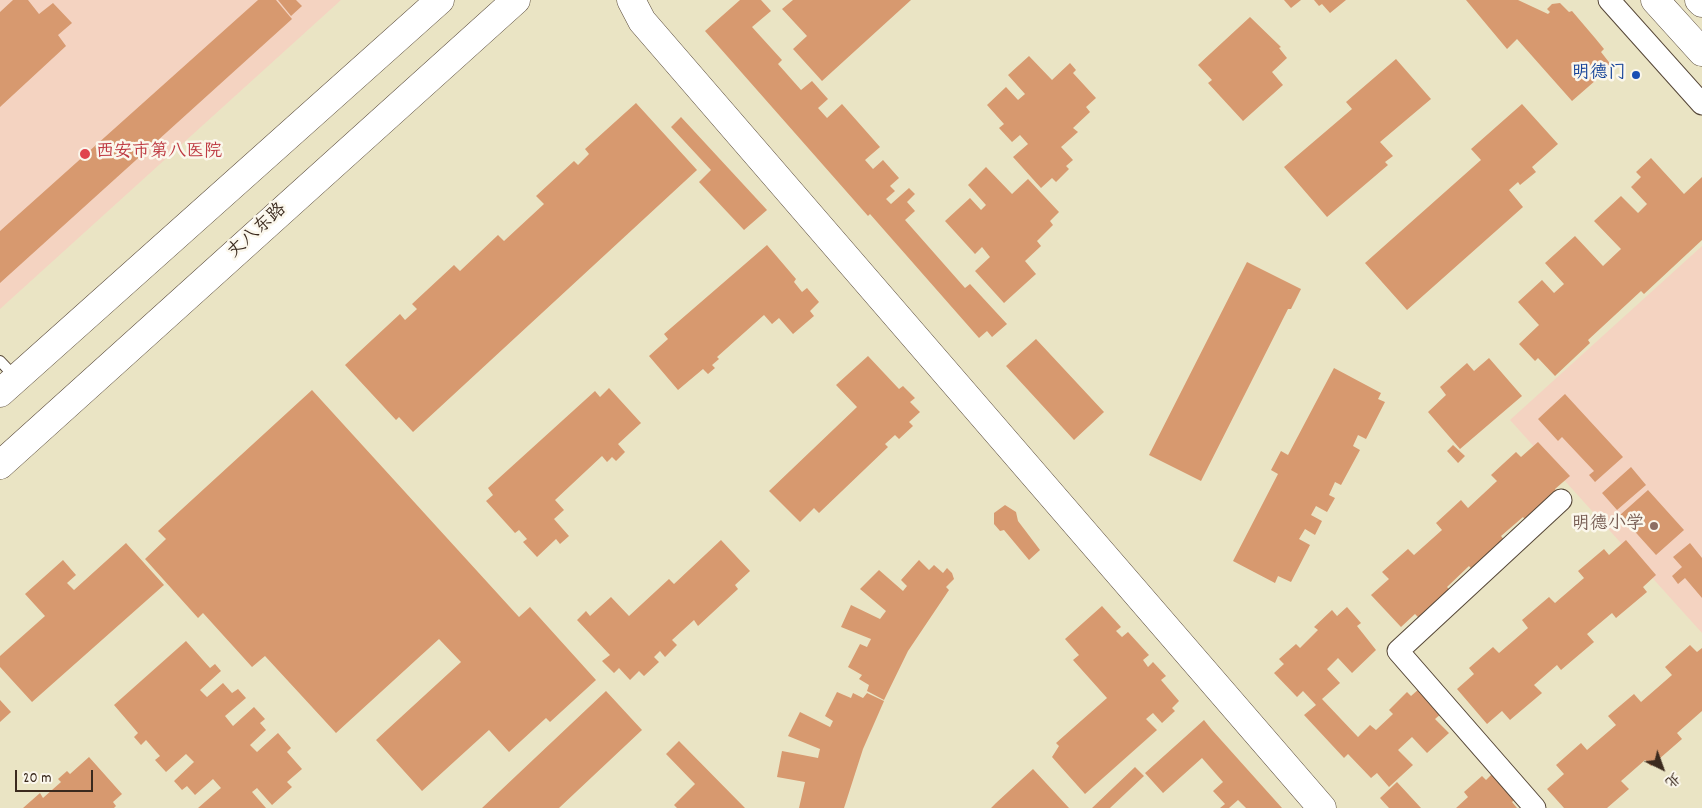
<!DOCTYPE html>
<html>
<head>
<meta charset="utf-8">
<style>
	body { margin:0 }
	#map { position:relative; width:1702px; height:808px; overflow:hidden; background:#eae4c4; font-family:Dekko,"LXGW WenKai TC",sans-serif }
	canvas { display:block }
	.north { position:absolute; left:1637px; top:743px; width:50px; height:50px; -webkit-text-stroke:4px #fbf7ec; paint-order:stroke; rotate:138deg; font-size:14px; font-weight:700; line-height:20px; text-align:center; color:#3b2a1e }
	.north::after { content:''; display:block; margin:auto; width:18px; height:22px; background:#3b2a1e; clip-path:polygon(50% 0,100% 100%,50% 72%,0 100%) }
	.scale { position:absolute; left:15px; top:770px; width:78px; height:22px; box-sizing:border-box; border:2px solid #3b2a1e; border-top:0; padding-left:6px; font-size:15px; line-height:18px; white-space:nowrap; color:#3b2a1e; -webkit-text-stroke:4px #fbf7ec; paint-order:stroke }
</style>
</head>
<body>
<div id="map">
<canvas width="1702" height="808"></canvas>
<div class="north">北</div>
<div class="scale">20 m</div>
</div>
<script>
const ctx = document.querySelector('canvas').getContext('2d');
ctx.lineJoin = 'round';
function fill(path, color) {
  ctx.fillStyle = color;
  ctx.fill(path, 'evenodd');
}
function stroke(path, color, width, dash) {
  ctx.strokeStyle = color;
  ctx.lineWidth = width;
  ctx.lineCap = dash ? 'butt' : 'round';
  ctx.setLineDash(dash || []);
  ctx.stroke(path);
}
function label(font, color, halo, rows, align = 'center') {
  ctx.font = font + ' Dekko,"LXGW WenKai TC",sans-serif';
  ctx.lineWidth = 5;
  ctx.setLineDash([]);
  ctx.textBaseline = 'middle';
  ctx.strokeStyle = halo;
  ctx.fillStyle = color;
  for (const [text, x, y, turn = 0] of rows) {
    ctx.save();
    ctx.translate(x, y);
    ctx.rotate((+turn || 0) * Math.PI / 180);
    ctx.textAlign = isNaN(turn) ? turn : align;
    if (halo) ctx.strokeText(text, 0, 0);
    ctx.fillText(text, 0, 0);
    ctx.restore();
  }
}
fill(new Path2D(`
	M0,0H341L0,309Z
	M1702,246V633L1510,420Z`), '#f4d3c1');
fill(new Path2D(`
	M13,0H28L39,14L53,3L72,23L58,35L66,46L0,107V12Z
	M258,0H276L292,19L0,283V231Z
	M278,0H296L302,6L291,16Z
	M740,0H761L771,11L752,27L782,60L778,64L801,90L812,81L828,99L818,108L827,118L842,104L880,147L865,160L873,169L883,160L899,178L890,186L895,191L886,199L891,204L909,188L915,194L907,202L915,211L905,220L965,288L970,284L1007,324L992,337L987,331L979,338L870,214L868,216L705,31Z
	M793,0H911L822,81L793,49L807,36L782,9Z
	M1284,0H1301L1291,8Z
	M1314,0H1346L1330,13L1322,4L1319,6Z
	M1466,0H1518L1548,14L1550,12L1547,9L1552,4L1560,3L1569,12L1572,11L1595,38L1604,49L1601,52L1612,66L1572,101L1517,39L1507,49Z
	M1250,17L1281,47L1279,48L1287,58L1272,72L1283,85L1243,121L1208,83L1212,80L1198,65Z
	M1029,56L1052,80L1070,63L1076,70L1073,73L1096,98L1086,107L1090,112L1073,128L1078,132L1061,147L1073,160L1066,166L1069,169L1056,182L1052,178L1041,188L1013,157L1028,144L1020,135L1012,142L999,128L1004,124L987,105L1006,87L1018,100L1025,94L1008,75Z
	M1396,59L1431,99L1380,142L1393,156L1385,162L1388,165L1327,217L1284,167L1352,109L1346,102Z
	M636,103L697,170L413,432L399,417L396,420L345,365L400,314L405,320L417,309L412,304L454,265L460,271L498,235L504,241L544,204L536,196L574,161L578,165L589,154L585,149Z
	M1522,104L1558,144L1532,167L1536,172L1520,185L1518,182L1509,190L1523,207L1407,310L1365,263L1481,160L1471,149Z
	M681,117L767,210L744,230L699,182L711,170L671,127Z
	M1651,158L1684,194L1702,177V240L1644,294L1641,291L1588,340L1590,343L1555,376L1538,358L1535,361L1519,344L1539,325L1518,302L1542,280L1554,293L1564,284L1545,263L1575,236L1603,266L1621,249L1594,221L1621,196L1638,213L1647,204L1631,187L1641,177L1636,172Z
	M986,167L1012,194L1028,179L1059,212L1050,221L1053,225L1037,241L1041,246L1025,261L1036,274L1004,303L975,271L990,257L982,247L975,254L945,221L970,198L981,210L986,205L968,185Z
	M767,245L796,279L794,282L802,292L807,288L819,302L810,311L814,316L793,334L779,318L772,324L764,315L717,357L719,359L712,365L715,368L708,374L703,369L678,390L649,356L668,339L664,334Z
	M1247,262L1301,289L1291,309H1288L1201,481L1149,455Z
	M1036,339L1104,412L1074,440L1006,366Z
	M868,356L899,389L903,386L915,398L910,402L920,412L909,422L913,426L899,439L895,435L885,444L888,447L819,513L814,508L800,522L769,491L857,407L836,385Z
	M1489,358L1522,396L1460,449L1428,412L1446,395L1440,387L1467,363L1474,371Z
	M1334,368L1381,393L1378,399L1385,402L1366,439L1358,435L1353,446L1360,450L1341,485L1335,482L1329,495L1335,498L1327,512L1316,506L1311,515L1322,521L1315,535L1305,529L1299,539L1310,545L1291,582L1278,576L1275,583L1233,561L1278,474L1271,470L1281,451L1288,455Z
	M609,388L641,423L618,444L625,452L616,461L612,457L607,462L602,456L555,500L564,510L554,519L569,536L560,544L556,539L537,557L523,542L527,539L519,530L515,533L486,501L493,495L488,488L595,391L600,397Z
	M312,390L519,617L530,607L596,680L550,722L546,718L509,752L489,730L422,791L376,740L461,662L439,639L336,733L265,656L252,667L203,613L198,618L145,559L166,539L158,531Z
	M1565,394L1623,457L1595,482L1589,475L1594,471L1562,437L1558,441L1538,419Z
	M1538,442L1570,476L1555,489L1561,497L1530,525L1523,517L1501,536L1508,545L1476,574L1469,566L1447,587L1453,593L1422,621L1415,614L1401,627L1371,595L1389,579L1382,572L1408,549L1414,555L1442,530L1436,523L1461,500L1468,508L1497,481L1491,475L1516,452L1521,457Z
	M1453,445L1465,456L1458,463L1447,451Z
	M1631,467L1646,485L1617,510L1602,493Z
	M1648,490L1684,530L1656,555L1620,515Z
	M1005,505L1016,512L1018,521L1040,550L1029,560L1004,530L1000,531L994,524V513Z
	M721,540L750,571L735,585L738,589L698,626L694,620L672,640L677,645L665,657L660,651L654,657L659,662L644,676L639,671L630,680L619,668L614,673L602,661L610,655L577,620L586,611L590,616L611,597L629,616L669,579L674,584Z
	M1626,540L1656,575L1643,587L1647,592L1616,618L1612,613L1587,634L1594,642L1561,670L1557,665L1534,685L1542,693L1510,720L1502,711L1487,724L1457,689L1474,674L1469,668L1493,647L1499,653L1528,628L1522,620L1549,597L1555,603L1584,578L1578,571L1604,549L1609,555Z
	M126,543L164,585L32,702L0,667V656L45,616L25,594L63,560L76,575L67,583L74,590Z
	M1690,543L1702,558V598L1685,578L1678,584L1672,576L1682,567L1673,557Z
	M919,560L929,570L934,565L943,573L947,568L952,573L954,579L946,587L949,590L908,651L884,700L867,691L869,685L859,679L862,675L848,667L860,644L867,647L871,639L841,627L851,605L880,619L886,611L860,589L879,570L903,591L907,586L901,580Z
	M1102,606L1121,627L1116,631L1122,637L1128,632L1149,655L1143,660L1148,667L1153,662L1166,676L1161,680L1179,701L1172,708L1175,711L1162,723L1153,713L1146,719L1157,730L1085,794L1052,757L1059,746L1056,743L1107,698L1073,660L1079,655L1065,639Z
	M1347,607L1361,623L1357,626L1376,650L1352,673L1338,658L1327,669L1340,683L1322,699L1358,737L1370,725L1376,730L1393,714L1389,710L1407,692L1411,696L1419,689L1442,713L1435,719L1449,733L1427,753L1412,737L1398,750L1413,765L1389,787L1377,773L1371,778L1348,754L1344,758L1304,715L1316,705L1303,691L1297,697L1274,673L1284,664L1279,659L1296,644L1300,648L1318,630L1314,627L1332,610L1337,616Z
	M186,641L210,668L215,664L221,671L200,690L207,697L223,683L232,693L238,689L246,698L225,716L233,726L254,707L265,719L260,723L266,730L250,745L257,752L278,733L291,748L287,752L302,769L287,782L292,787L272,805L257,788L252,792L266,808H198L221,788L213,779L195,795L187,786L182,790L174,781L194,762L186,754L166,772L155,760L160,756L146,740L141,745L134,737L138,733L114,705Z
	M1690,645L1697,652L1702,648V711L1677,733L1682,739L1651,766L1645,760L1621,781L1629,789L1607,808H1564L1547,789L1564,774L1556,765L1581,743L1587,750L1616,725L1608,716L1634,694L1641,702L1672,675L1665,667Z
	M606,691L642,730L559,808H482Z
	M837,692L851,698L853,693L863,698L867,693L884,701L863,749L844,808H799L805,782L777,777L782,751L818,758L820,749L788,736L800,712L830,727L833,721L825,716Z
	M0,700L11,712L0,722Z
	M1204,720L1212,730L1282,808H1246L1238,800L1229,808H1220L1225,804L1213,791L1223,782L1202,758L1163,793L1145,773Z
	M679,741L745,808H677L674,805L695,784L666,754Z
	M89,757L122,794L113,802L116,806L114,808H23L40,793L43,798L61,782L58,779L67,771L70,774Z
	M1135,767L1144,776L1110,808H1092Z
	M1033,769L1069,808H991L996,803Z
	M1495,771L1518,796L1512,802L1517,808H1456L1468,797L1464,792L1482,776L1486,780Z
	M1397,782L1421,808H1389L1380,798Z`), '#d7996f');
const lane = new Path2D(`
	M0,361L16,378`);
const street = new Path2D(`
	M1609,0L1702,104
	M1535,808L1398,651L1561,500`);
const secondary = new Path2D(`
	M631,0L642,21L1322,808
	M1655,0L1702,52
	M1699,0L1702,3`);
const primary = new Path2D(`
	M0,393L440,0
	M0,465L516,0`);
stroke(lane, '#554637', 12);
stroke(street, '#554637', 23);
stroke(secondary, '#554637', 29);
stroke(primary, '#554637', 29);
stroke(lane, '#fff', 10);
stroke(street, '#fff', 21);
stroke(secondary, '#fff', 28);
stroke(primary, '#fff', 28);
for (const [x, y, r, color] of [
	[1636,75,5,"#1a4fb4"],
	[85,154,6,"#e0444e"],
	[1654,526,5,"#8d6e63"]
]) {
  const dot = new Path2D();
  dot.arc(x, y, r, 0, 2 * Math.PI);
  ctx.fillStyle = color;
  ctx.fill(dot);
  stroke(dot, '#fbf7ec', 2);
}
label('18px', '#164399', '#fbf7ec', [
	["明德门",1626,75]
], 'right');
label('18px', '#be3a42', '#fbf7ec', [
	["西安市第八医院",96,154]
], 'left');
label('18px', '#3b2a1e', '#fbf7ec', [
	["丈八东路",258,232,-42]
]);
label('18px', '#785e54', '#fbf7ec', [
	["明德小学",1644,526]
], 'right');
</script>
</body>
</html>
